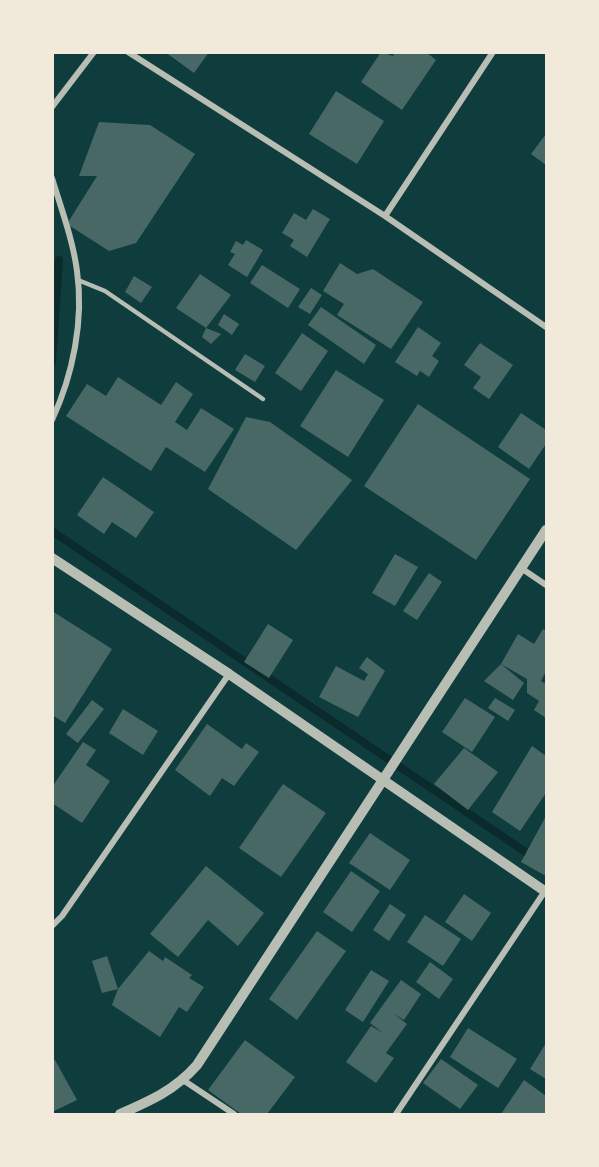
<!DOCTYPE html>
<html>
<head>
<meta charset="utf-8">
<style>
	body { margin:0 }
	#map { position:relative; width:599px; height:1167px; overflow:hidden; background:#0f3d3e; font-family:"Libre Baskerville",serif }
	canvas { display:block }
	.frame { position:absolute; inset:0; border:54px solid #f1e9da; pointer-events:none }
</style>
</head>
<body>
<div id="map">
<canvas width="599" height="1167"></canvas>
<div class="frame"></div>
</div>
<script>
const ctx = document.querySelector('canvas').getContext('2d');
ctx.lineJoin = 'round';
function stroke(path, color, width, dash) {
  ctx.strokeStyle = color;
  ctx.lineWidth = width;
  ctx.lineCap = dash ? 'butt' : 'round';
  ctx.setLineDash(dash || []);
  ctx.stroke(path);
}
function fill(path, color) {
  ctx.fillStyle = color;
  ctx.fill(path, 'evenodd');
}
stroke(new Path2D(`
	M52,362L59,260
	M52,531L546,866`), '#0a2a2b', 8);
fill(new Path2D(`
	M165,52H209L194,73Z
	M381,52L393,56L395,52H426L436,60L402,110L361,82Z
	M336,91L384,121L357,164L309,134Z
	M99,122L150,125L195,154L136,243L109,251L67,224L97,176H79Z
	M546,134V165L531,154Z
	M313,209L330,219L307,257L290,246L294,240L282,233L294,213L306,220Z
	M246,240L263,250L247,277L228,265L235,254L230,252L236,241L243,245Z
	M340,263L357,274L373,269L423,302L391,349L337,315L344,304L323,291Z
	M262,265L300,289L288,308L250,283Z
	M200,274L231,295L206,328L176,308Z
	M134,276L152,287L141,303L125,292Z
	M311,288L322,295L310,314L298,307Z
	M321,307L376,345L364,364L308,325Z
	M224,314L239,324L232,335L218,325Z
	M418,327L441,343L432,356L439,361L429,377L420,371L417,376L395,362Z
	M206,328L221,334L211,344L202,337Z
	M302,333L328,351L301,391L275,373Z
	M480,343L513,365L489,399L473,388L481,377L464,365Z
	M245,354L265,366L255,382L235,370Z
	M336,370L384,400L348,457L300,426Z
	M118,377L161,405L176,382L193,394L175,422L187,430L201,408L234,429L205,472L166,447L151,471L66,416L87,384L106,396Z
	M418,404L530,479L476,560L364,486Z
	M521,413L546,430V444L529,469L498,447Z
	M246,417L270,422L352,480L296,550L208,489Z
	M103,477L154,512L136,538L112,522L104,534L77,515Z
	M395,554L418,567L395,606L372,593Z
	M429,573L442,582L417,620L403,611Z
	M52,611L112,649L65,723L52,715Z
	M268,624L293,640L269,678L244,662Z
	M543,629L546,631V671L541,681L546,684V718L534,710L539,701L527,693V679L501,664L518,634L534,644Z
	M367,657L385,671L358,717L319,697L336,666L364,681L368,674L359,668Z
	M501,664L524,683L513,700L484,681Z
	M465,698L495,717L472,752L442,732Z
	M495,698L515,710L508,721L488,708Z
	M92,700L104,709L78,743L66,734Z
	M123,709L158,731L143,755L109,733Z
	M207,724L242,749L246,743L259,752L234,786L222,778L210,796L175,770Z
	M83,742L96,750L86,765L110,781L82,823L52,803V787Z
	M532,746L546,756V793L520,831L492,812Z
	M464,748L498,772L468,810L434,784Z
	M283,784L326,813L281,877L239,848Z
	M546,816V876L521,862Z
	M370,833L410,860L390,890L349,863Z
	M206,866L264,913L238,946L208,920L178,957L150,934Z
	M351,871L380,891L352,932L323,912Z
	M464,894L491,913L472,941L445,922Z
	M390,904L406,915L389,941L373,930Z
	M425,915L461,939L443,966L407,942Z
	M317,931L346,951L297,1020L269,999Z
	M149,951L163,961L165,957L192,975L189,978L204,987L187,1012L179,1007L160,1037L112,1005L118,989Z
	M107,956L118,989L102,993L92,961Z
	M430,962L453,979L439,999L416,982Z
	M371,970L389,981L363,1022L345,1010Z
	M401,980L421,994L404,1020L393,1013L407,1024L386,1053L394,1058L376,1083L346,1062L371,1026L383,1033L370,1023Z
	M468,1028L517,1059L498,1088L450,1057Z
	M245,1040L295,1077L267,1114H241L208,1090Z
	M546,1043V1079L530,1069Z
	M441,1059L478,1085L460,1109L423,1083Z
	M55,1060L77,1100L52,1112V1061Z
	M524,1080L546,1096V1114H501Z`), '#486865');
stroke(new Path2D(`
	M78,280L105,291L263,399`), '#b8beb3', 4.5);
stroke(new Path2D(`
	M128,52L385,216L546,327
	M52,107L94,52
	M52,178C61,208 73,240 77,271C84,320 73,375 52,420
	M385,216L493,52
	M521,568L546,585
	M52,926L62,916L229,674
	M183,1080L234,1114
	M396,1114L545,891`), '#b8beb3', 6);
stroke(new Path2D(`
	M52,558L229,674L546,892
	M120,1114C150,1101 175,1090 197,1065L546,530`), '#b8beb3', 10);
</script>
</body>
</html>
